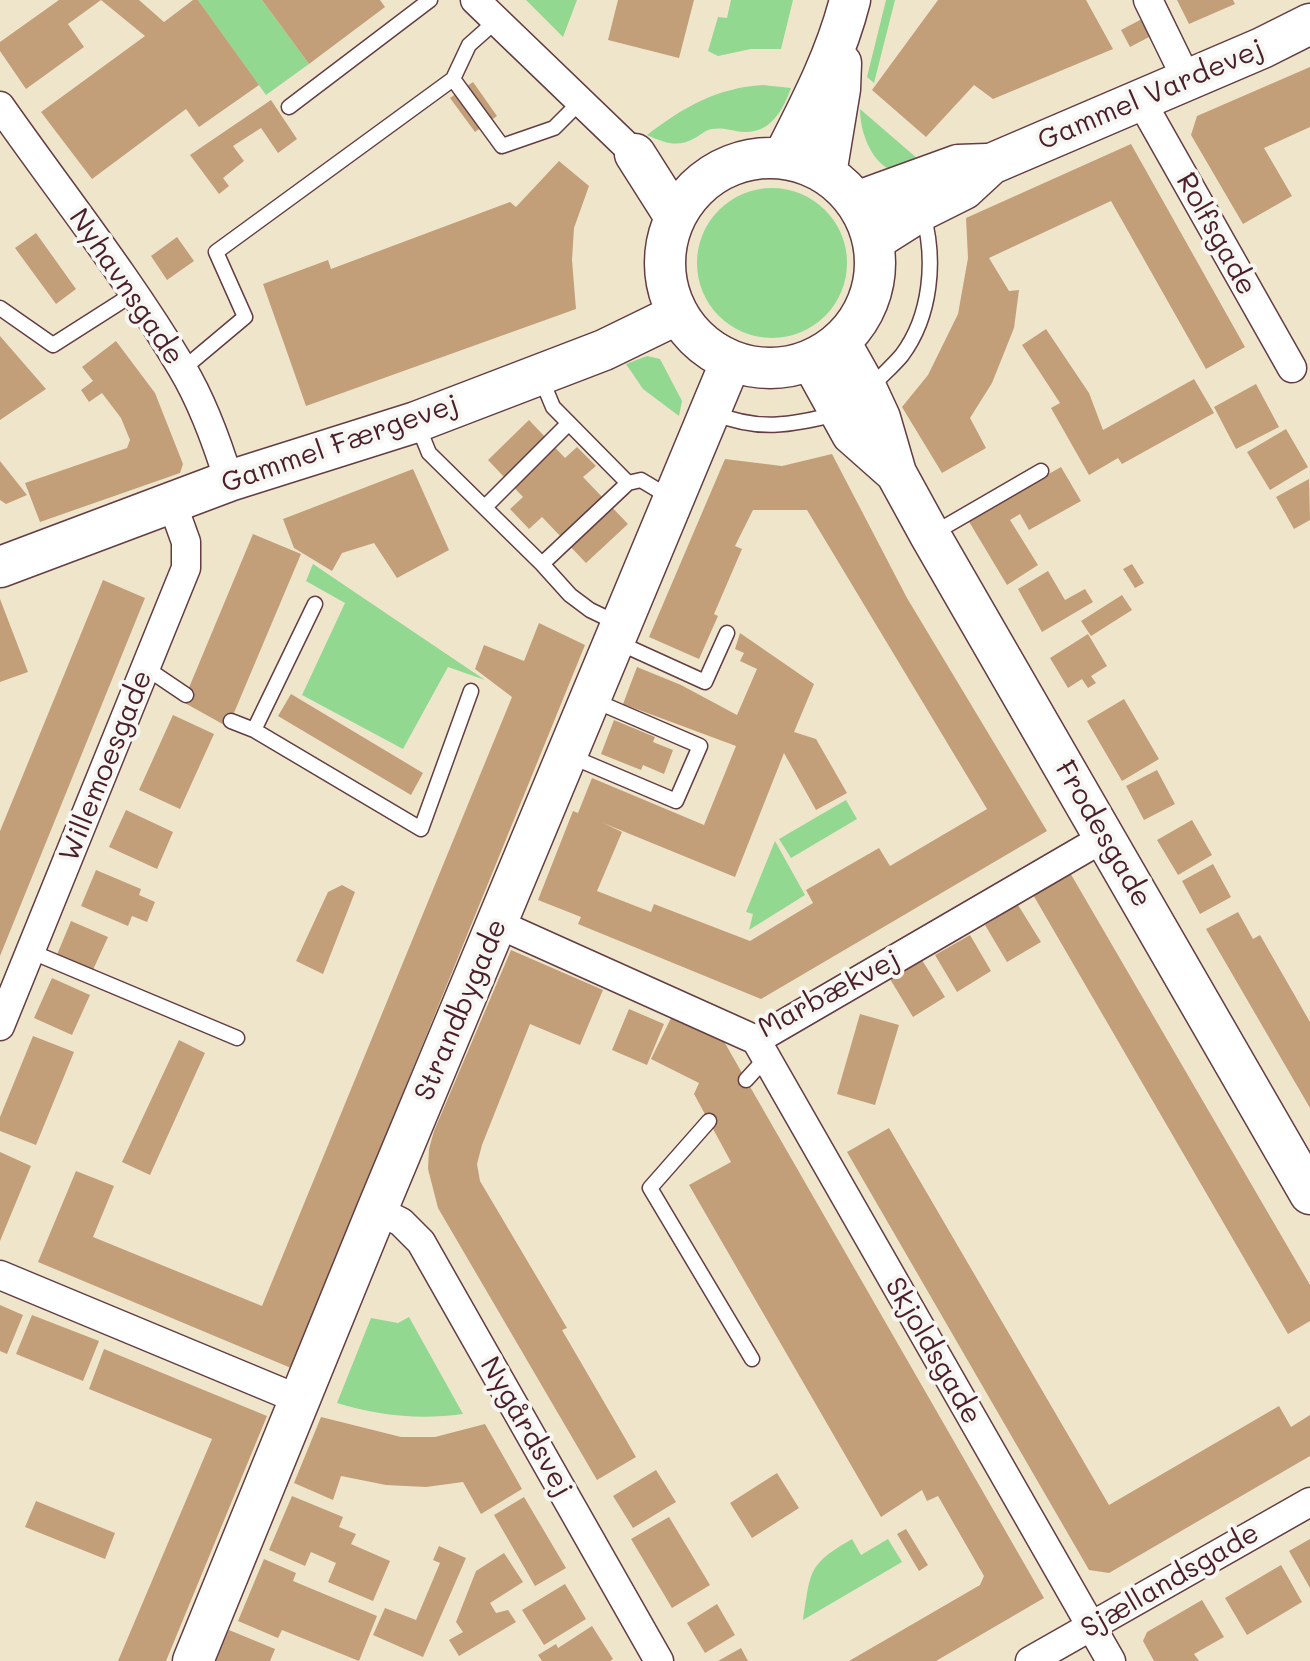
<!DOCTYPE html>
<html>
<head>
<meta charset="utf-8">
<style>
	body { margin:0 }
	canvas { display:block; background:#efe5cb }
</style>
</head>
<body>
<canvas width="1310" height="1661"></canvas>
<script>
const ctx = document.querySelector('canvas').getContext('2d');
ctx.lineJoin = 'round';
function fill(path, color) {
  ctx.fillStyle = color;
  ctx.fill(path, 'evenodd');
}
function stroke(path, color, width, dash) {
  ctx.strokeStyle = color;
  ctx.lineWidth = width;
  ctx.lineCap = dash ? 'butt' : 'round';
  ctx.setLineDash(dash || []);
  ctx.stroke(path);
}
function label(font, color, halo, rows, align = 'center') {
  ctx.font = font + ' Mali,sans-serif';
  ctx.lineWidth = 8;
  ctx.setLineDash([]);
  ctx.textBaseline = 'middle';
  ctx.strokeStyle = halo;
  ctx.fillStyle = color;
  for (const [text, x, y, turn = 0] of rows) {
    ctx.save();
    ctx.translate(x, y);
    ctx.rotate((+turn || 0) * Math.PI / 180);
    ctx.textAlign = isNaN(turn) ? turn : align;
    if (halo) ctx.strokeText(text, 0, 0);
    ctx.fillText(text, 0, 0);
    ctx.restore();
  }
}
fill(new Path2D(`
	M198,0H262L309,64L266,95Z
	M526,0H577L563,37Z
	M731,0H793L781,49H751L718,56L708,51L718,17L727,18Z
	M886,0H895L874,83L867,77Z
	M763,85L791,88C783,110 771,133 744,132C732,131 724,127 712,129C705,130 702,134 695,138C678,148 665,143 647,135C684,107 716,88 763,85Z
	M860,109L918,159L890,170C870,159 860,131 860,109Z
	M697 263a75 75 0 1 1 150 0a75 75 0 1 1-150 0Z
	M647,356L660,359L682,401L679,416L643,389L626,364Z
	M313,564L485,680L448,667L403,749L302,695L345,603L306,581Z
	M846,800L857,819L791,858L779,839Z
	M775,841L805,895L749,930L753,914L746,912Z
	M409,1317L463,1414C419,1420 380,1416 337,1403L371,1318L398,1323Z
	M852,1539L861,1555L888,1539L902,1562L803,1620C811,1571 807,1565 852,1539Z`), '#93d891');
fill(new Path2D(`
	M59,0H139L164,22L193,0H198L259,85L199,127L186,109L92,179L41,112L145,36L101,0L68,24L84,47L26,89L0,51V42Z
	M262,0H380L385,7L309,64Z
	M618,0H694L679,58L608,40Z
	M938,0H1086L1113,49L993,99L974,85L926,137L872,90Z
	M1177,0H1233L1235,4L1189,24Z
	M1142,19L1151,36L1130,47L1121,30Z
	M1310,67V127L1264,148L1292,196L1243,224L1191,135L1197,116Z
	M473,82L497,116L475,132L450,98Z
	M271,100L297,139L278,153L261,128L233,146L244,161L223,178L229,186L219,194L190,155Z
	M1131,144L1245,347L1206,369L1111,201L989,258L1009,291L1019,290L1014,328L992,383L970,418L986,448L942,473L902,407L928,375L958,314L968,258L966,218Z
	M559,161L589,186L574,228L572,260L576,309L306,406L263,284L328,260L331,269L510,202L516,207Z
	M36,233L76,289L56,304L15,248Z
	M177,237L194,261L167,280L151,256Z
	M1046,329L1089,393L1103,430L1194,379L1214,413L1122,464L1118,458L1089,475L1051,408L1060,403L1022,345Z
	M0,336L46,389L0,420Z
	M116,341L155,393L183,464L180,473L40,522L25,483L127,448L130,440L121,418L102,393L89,402L81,390L93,381L82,367Z
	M1256,384L1279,427L1236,449L1214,407Z
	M529,420L565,458L577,447L596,466L583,477L628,524L586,563L542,517L529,529L510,509L523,497L488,460Z
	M1286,429L1308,467L1270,490L1247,452Z
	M832,454L907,598L1047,831L761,999L578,924L581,917L538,900L573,811L578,813L592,778L704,825L736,746L623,704L637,667L681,685L737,715L757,669L740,661L744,653L735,649L740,633L814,684L794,732L816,739L847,793L816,810L784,753L735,877L603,823L622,832L597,891L651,912L654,904L750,941L813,903L806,890L879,848L890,866L987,809L807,510H753L735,546L742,549L714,614L718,616L699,659L649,637L725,459L782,466Z
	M0,461L27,495L6,504L0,500Z
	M1061,467L1081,501L1029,530L1020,514L1010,520L1038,565L1007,585L968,520Z
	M413,469L449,550L397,578L374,543L342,553L332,571L294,548L283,519Z
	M1309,479L1310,520L1294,529L1276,497Z
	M253,534L301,554L228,727L183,702Z
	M1132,564L1144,583L1135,588L1123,569Z
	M1048,571L1065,600L1085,589L1093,602L1042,632L1018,589Z
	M103,580L145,598L0,956V831Z
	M1122,595L1132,610L1091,636L1081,621Z
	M0,599L28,672L0,682Z
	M539,623L585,645L291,1368L38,1262L76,1171L114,1186L93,1237L262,1306L512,697L475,669L484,645L524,661Z
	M1088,634L1107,666L1091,676L1096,683L1088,688L1082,679L1068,688L1050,658Z
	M291,694L423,773L411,795L278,716Z
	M1124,699L1159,759L1122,781L1087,721Z
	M173,715L214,734L180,809L139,790Z
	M614,720L655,737L653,742L673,750L664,774L643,765L641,770L601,754Z
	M1157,770L1175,804L1144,820L1126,786Z
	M126,810L173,832L157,869L109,847Z
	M1192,820L1212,855L1178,875L1157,840Z
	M1213,864L1231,897L1200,914L1182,881Z
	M96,870L141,889L139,895L155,902L147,922L132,916L128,926L81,906Z
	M1069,871L1310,1285V1321L1288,1334L1032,893Z
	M342,885L355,892L323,974L296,961L328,892Z
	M1018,905L1041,942L1007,962L985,925Z
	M1238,912L1253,939L1260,935L1310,1022V1108L1206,929Z
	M71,921L108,937L92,972L56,957Z
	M970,935L991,971L957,992L935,955Z
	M511,950L603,990L580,1045L530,1024L482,1145L477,1164L480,1181L567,1328L562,1330L636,1457L597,1480L438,1208L428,1169L429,1149L434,1131Z
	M922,960L945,997L913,1017L890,979Z
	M52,978L90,995L72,1035L34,1018Z
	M629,1009L664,1024L647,1065L612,1050Z
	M673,1014L722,1038L1044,1598L936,1661H849L980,1585L984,1576L938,1496L927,1501L922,1490L881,1517L689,1185L731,1162L694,1094L699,1083L651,1059Z
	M860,1014L899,1025L875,1105L837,1094Z
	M33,1036L74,1052L36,1145L0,1131V1117Z
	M179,1040L205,1053L150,1175L122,1162Z
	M889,1128L1109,1505L1279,1406L1291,1427L1310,1415V1456L1109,1573L1089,1570L847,1152Z
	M0,1152L31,1166L0,1241Z
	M0,1305L23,1315L7,1354L0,1351Z
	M32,1315L99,1341L83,1381L16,1354Z
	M104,1349L267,1416L166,1661H118L212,1439L89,1389Z
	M321,1417L401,1437H435L485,1424L522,1489L481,1514L463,1482L426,1487L386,1485L341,1476L333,1500L294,1483Z
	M656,1470L676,1502L633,1528L613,1496Z
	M777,1473L799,1508L752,1538L730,1503Z
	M292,1496L343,1517L339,1527L356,1534L351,1544L390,1561L373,1601L328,1582L336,1563L311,1552L305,1566L269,1550Z
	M524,1497L566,1568L535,1586L494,1515Z
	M36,1501L115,1533L105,1559L25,1527Z
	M669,1517L710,1585L672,1608L631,1539Z
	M906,1529L928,1565L919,1571L897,1534Z
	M1310,1539V1588L1289,1551Z
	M439,1546L466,1558L423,1657L373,1635L385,1608L416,1620L440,1563L433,1560Z
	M504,1553L523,1582L490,1603L496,1613L508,1610L516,1622L459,1656L449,1640L463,1632L456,1622L476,1571Z
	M264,1559L296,1573L293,1581L377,1616L359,1661L282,1630L278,1638L238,1621Z
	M1281,1565L1302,1602L1247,1635L1225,1598Z
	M565,1584L586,1619L544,1645L522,1610Z
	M1202,1600L1224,1637L1194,1654L1199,1661H1154L1143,1641L1147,1632Z
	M717,1604L735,1635L705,1653L687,1623Z
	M592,1626L613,1659L610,1661H542L538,1655L556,1644L558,1648Z
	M229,1630L275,1649L270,1661H216Z
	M741,1648L748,1661H718Z`), '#c29f79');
const lane = new Path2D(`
	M496,21L469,45L453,79L502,146L554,128L580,102
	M289,107L430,0
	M0,308L53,345L133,294
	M183,369L245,317L216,252L453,79
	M541,378L553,407L628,483L641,480L671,498
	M871,387C881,376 893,366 902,355C931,316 936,260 923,214
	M713,413C761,432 789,425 837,414
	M418,426L429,453L542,564L570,595L590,610L619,624
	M485,507L569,423
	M934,533L1041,471
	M542,564L628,483
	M315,604L254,730L421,829L471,691
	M617,642L705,682L727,633
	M146,668L186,695
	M231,721L254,730
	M570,756L676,801L700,746L593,700
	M32,952L237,1038
	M746,1080L766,1058
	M709,1121L650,1188L752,1359`);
const street = new Path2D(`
	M475,0L635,154
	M1148,0L1187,80
	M1141,101L1292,368
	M0,106C61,193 128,277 182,368C203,403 217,442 229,481
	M498,924L756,1040L1105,837
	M0,1026L186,568V542L172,503
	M756,1040L1111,1661
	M377,1210L401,1222L421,1242L659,1661
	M0,1275L298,1399
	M1030,1661L1310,1502`);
const secondary = new Path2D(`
	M635,154L675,217
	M665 263a105 105 0 1 1 210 0a105 105 0 1 1-210 0Z
	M783,158C809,107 836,56 850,0
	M826,174L840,89L841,63
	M856,202L958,165L987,164
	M873,241L922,210L964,189L991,164L1262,48L1310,24
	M840,342L867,390L880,418L896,473L930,535L1310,1194
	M811,360L852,434L896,473
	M0,567L229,481L416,422L604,350L678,314
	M193,1661L377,1210L731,361`);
stroke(lane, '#633d43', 17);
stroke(street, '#633d43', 31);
stroke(secondary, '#633d43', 43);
stroke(lane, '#fff', 14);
stroke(street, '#fff', 28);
stroke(secondary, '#fff', 40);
label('28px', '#4a1f2b', '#f6f6f2', [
	["Gammel Vardevej",1151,95,-23],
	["Rolfsgade",1216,234,61],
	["Nyhavnsgade",126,287,56],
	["Gammel Færgevej",340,444,-19],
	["Willemoesgade",106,766,-68],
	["Frodesgade",1103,834,60],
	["Marbækvej",829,994,-28],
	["Strandbygade",461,1010,-67],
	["Skjoldsgade",933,1351,60],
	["Nygårdsvej",526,1427,60],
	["Sjællandsgade",1170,1581,-30]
]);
</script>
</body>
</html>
